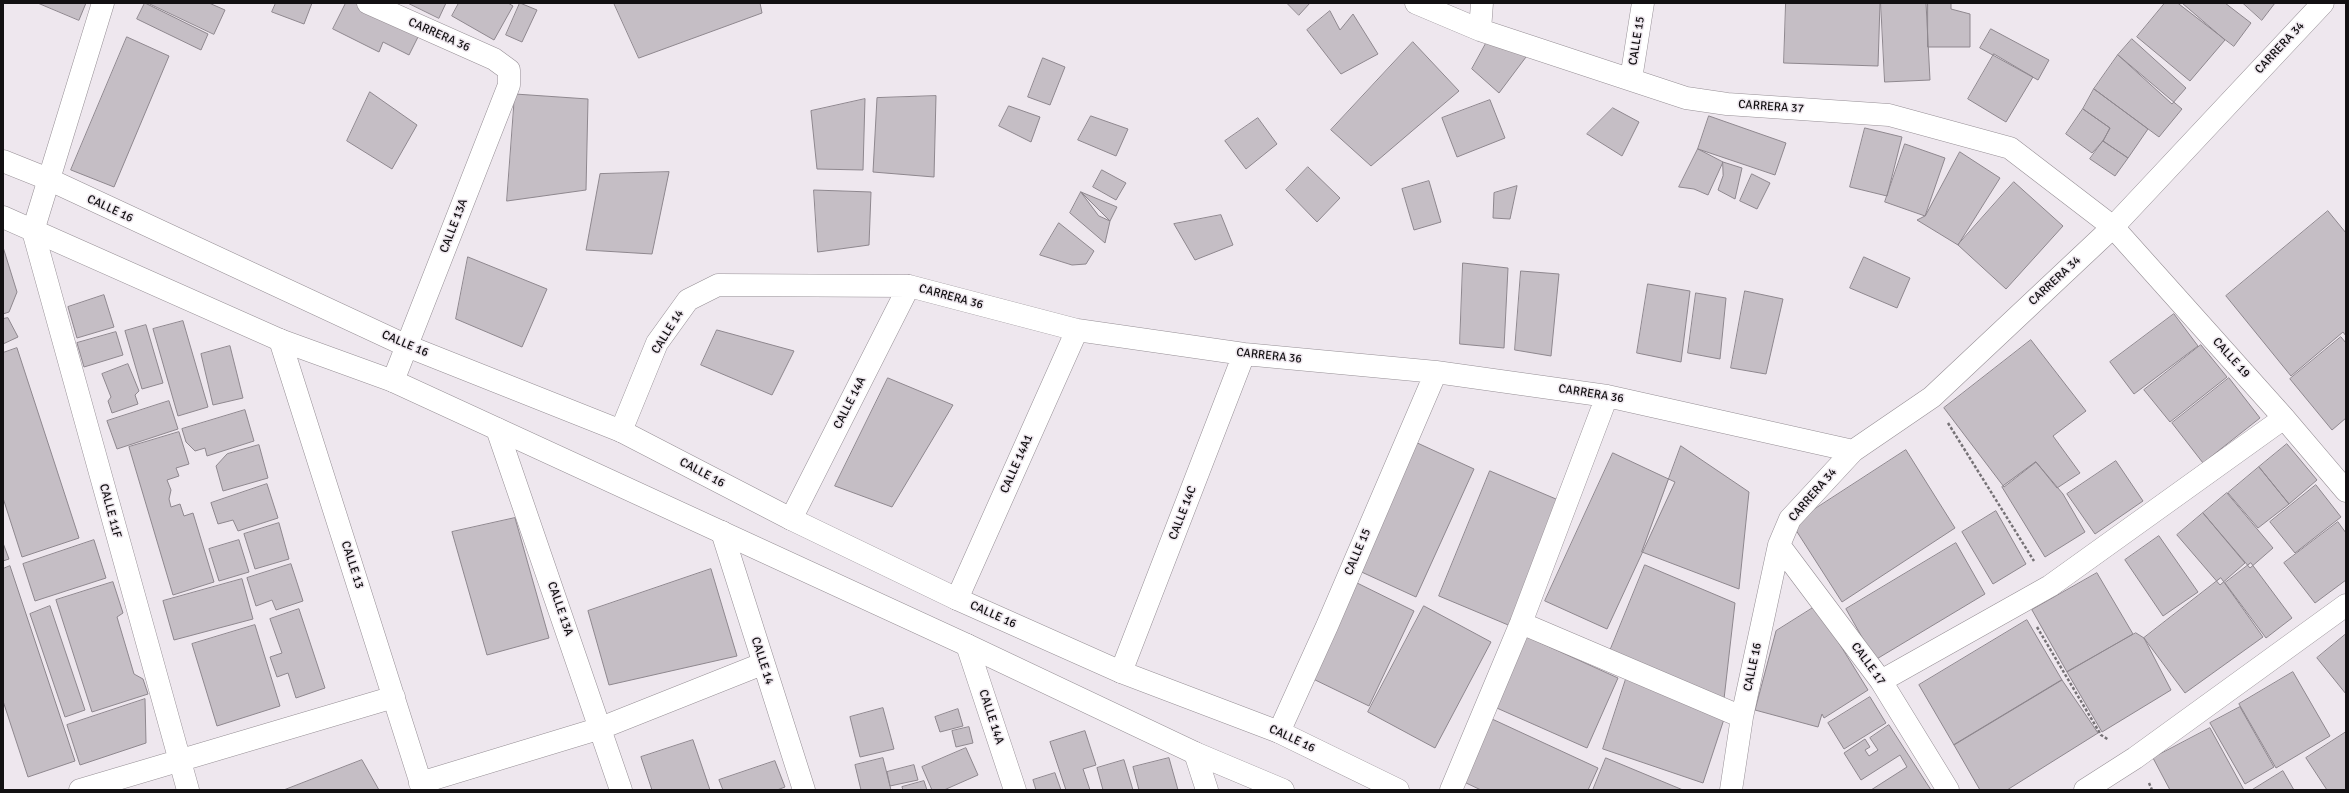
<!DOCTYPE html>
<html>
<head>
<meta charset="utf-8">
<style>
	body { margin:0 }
	#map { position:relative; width:2349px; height:793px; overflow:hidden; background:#eee7ee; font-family:Signika,sans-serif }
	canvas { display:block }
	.frame { position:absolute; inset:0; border:4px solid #121012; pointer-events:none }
</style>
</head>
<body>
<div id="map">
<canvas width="2349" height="793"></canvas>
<div class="frame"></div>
</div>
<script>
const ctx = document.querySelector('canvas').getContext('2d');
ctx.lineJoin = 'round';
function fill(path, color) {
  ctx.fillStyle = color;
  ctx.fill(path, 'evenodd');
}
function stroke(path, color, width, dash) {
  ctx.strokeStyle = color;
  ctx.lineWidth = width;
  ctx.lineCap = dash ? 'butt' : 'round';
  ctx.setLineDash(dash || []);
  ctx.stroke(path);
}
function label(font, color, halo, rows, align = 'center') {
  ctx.font = font + ' Signika,sans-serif';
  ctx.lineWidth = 3;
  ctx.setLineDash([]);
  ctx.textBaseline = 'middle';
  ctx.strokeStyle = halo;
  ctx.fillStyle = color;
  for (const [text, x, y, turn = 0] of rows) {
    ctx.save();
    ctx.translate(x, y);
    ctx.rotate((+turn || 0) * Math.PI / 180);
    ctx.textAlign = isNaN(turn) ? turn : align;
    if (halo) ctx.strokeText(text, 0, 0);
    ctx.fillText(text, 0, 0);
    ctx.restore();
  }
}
const building = new Path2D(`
	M38,3H86L79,20Z
	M145,3L208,34L201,50L137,19Z
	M148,3H209L225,10L214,34Z
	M276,3H312L304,24L272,12Z
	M346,3H365L420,33L409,55L383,42L379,52L333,29Z
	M408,3H446L439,18Z
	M459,3H508L513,6L494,40L452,16Z
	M520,3L537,10L522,42L506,35Z
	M614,3H760L762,13L639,58Z
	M1287,3H1310L1299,15Z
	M1786,3H1880L1878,66L1784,63Z
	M1881,3H1926L1930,80L1885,82Z
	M1928,3H1951V9L1970,14V47H1928Z
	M2165,3H2182L2225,40L2190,81L2137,37Z
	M2178,3H2225L2251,23L2234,46Z
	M2243,3H2275L2262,20Z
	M1330,11L1340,30L1353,14L1378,54L1341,74L1307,30Z
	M1991,29L2049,60L2038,80L1980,48Z
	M127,37L169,56L114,187L71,170Z
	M1489,38L1529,53L1499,93L1472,69Z
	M2132,39L2186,88L2172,104L2118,55Z
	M1413,42L1459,91L1371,166L1331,130Z
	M1994,54L2033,77L2006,122L1968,99Z
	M2118,55L2182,109L2159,137L2094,89Z
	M1043,58L1065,67L1050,105L1028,97Z
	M2094,89L2148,129L2128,158L2103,141L2110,128L2083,109Z
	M370,92L417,125L392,169L347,141Z
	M515,94L588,99L586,190L507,201Z
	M936,96L934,177L873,172L877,98Z
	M865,99L863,170L817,169L811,111Z
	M1490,100L1505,138L1457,157L1442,118Z
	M1009,106L1040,117L1031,142L999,126Z
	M1613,108L1639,122L1622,156L1587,134Z
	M2083,109L2110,128L2103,141L2092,153L2066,134Z
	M1091,116L1128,129L1116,156L1078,140Z
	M1709,116L1786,143L1775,175L1698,149Z
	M1258,118L1277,144L1246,169L1225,141Z
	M1865,128L1902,137L1887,196L1850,187Z
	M2103,141L2128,158L2115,176L2090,159Z
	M1905,144L1945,158L1925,216L1885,202Z
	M1698,149L1723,162L1708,195L1694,189L1679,187Z
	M1960,152L2000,178L1958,245L1917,220L1925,216Z
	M1723,162L1742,168L1735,199L1718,190L1723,176Z
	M1308,167L1340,198L1317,222L1286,190Z
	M1102,170L1126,183L1116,200L1093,187Z
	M669,172L652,254L586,250L600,174Z
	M1752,174L1770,183L1757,209L1740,201Z
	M1429,181L1441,222L1414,230L1402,189Z
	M2014,182L2063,226L2006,289L1958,245Z
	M1517,186L1510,219L1493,218L1494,193Z
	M814,190L871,192L869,245L818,252Z
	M1081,192L1117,207L1110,221L1099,216Z
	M1081,192L1110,221L1105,243L1070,213Z
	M2328,211L2346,233V336L2343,332L2291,376L2226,296Z
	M1221,215L1233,245L1195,260L1174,224Z
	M1059,223L1094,251L1086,264L1072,265L1040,255Z
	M3,247L17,292L9,312L3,314Z
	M468,257L547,289L522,347L456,319Z
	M1864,257L1910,278L1897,308L1850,288Z
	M1463,263L1508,268L1504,348L1460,344Z
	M1521,271L1559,274L1551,356L1515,350Z
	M1648,284L1690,291L1681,362L1637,353Z
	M1745,291L1783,299L1766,374L1731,368Z
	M1696,293L1726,298L1720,359L1688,353Z
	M104,295L114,327L77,338L68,307Z
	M2174,314L2198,346L2134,394L2110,362Z
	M8,318L18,337L3,344V319Z
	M183,321L208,407L178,416L153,329Z
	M146,325L163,383L142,389L125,331Z
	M717,330L794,351L772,395L701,365Z
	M116,332L123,355L84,367L77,343Z
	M2341,337L2346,343V418L2332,430L2290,379Z
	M2031,340L2086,411L2053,436L2080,473L2057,488L2036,462L2004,487L1944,408Z
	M2201,345L2227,377L2170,422L2144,390Z
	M230,346L243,398L213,405L201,354Z
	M17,348L79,538L22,557L3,498V353Z
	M128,364L139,391L135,395L138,404L112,413L108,401L111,397L102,374Z
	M888,378L953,405L892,507L835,486Z
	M2229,378L2260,418L2203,463L2172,423Z
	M169,401L178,429L117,449L107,421Z
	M245,410L254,441L207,456L205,448L195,451L186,442L182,429Z
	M179,432L189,464L176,468L179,476L167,480L171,490L169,499L171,507L180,504L184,516L193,513L214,582L173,595L129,447Z
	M1413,441L1474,469L1416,597L1355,569Z
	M2287,444L2317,480L2289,504L2259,467Z
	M259,445L268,478L223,491L216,466L227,454Z
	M1681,446L1749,492L1739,589L1642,552Z
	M1906,450L1955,528L1842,602L1792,524Z
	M1613,453L1675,482L1607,629L1545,601Z
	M2116,461L2143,501L2095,534L2067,494Z
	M2036,462L2063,494L2085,532L2045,557L2002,487Z
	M2259,467L2289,504L2258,528L2228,493Z
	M1490,471L1563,502L1513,627L1439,596Z
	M267,484L278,518L238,531L233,520L218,524L211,503Z
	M2316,485L2341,517L2295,553L2270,522Z
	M2227,493L2273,548L2250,568L2203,513Z
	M1996,511L2026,564L1993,584L1962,532Z
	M2203,513L2245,563L2220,585L2177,535Z
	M515,518L549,638L487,655L452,532Z
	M2338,522L2346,533V580L2315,603L2284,563Z
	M279,523L289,559L255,569L244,534Z
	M2159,536L2198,592L2163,616L2125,560Z
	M94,540L106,578L35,601L23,564Z
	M239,540L249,572L219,581L209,549Z
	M3,543L9,559L3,561Z
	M1956,543L1985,594L1875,660L1846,609Z
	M2251,563L2292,618L2266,638L2225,583Z
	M291,564L303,601L276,610L272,600L256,606L247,578Z
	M1645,565L1735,603L1724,699L1610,651Z
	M10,566L75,761L28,777L3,701V569Z
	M711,569L737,656L609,685L588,611Z
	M2097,573L2133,634L2067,672L2032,610Z
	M2221,578L2263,637L2185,693L2144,638Z
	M242,579L253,619L174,640L163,601Z
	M1353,581L1414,611L1369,706L1307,676Z
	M113,582L123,613L117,617L134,674L143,679L148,694L92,712L56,600Z
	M50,606L85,710L65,717L30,614Z
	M1424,606L1491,642L1435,748L1368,712Z
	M1816,606L1868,690L1824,718L1822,714L1818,727L1755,710L1776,631Z
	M299,609L325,688L296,698L288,673L277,677L270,657L282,653L270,619Z
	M2027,620L2062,680L1954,745L1919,685Z
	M255,625L280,706L217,726L192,644Z
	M2136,633L2144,638L2171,690L2102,732L2067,672Z
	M1521,634L1618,678L1587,748L1490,705Z
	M2346,634V694L2317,658Z
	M2293,672L2330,736L2276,768L2239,704Z
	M1626,679L1726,713L1703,783L1603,749Z
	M2062,680L2098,733L2007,790H1980L1954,745Z
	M1870,697L1886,723L1844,749L1828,723Z
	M145,699L146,743L80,765L67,725Z
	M2240,707L2274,767L2245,784L2210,723Z
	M883,708L894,749L860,757L850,717Z
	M958,709L963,726L940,732L935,717Z
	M1492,719L1598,768L1588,790H1481L1464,782Z
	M1889,725L1931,790H1871L1907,767L1900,755L1861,780L1844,753L1865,739L1870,747L1865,750L1869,756L1878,750L1870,738Z
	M969,727L973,743L956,747L952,731Z
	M2210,728L2244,790H2170L2153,758Z
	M1085,731L1096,765L1083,769L1090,790H1066L1050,742Z
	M2346,732V790H2327L2306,758Z
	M693,740L710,790H652L641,757Z
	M966,748L978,775L944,790H932L922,767Z
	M883,758L891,790H861L855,765Z
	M1169,758L1178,790H1139L1133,767Z
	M1606,758L1683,790H1593Z
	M362,760L379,790H284Z
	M1124,760L1133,790H1103L1097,768Z
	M775,761L785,787L777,790H723L719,780Z
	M914,765L918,780L890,786L887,772Z
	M2283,771L2294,790H2252Z
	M1055,773L1061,790H1036L1033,780Z
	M924,781L927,790H903L902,787Z`);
fill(building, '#c5bec5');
stroke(building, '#8e878e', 1);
const minor = new Path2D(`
	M103,3L33,231L188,790
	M368,3L494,59L509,70V85L393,381
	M1416,3L1480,30L1686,98L1727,104L1889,115L2010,148L2113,227L2284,418L2346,491
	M1480,30L1482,3
	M1631,79L1643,3
	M280,340L423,790
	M497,429L621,790
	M621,431L657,343L688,300L718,285L909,286L1077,330L1244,354L1436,372L1607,396L1853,451
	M791,519L909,286
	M722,532L804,790
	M1779,545L1881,681L1948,790
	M957,599L1077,330
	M1521,623L1742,717
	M967,645L1015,790
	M1121,672L1244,354
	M1881,681L2050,586L2284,418
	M1279,732L1327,626L1436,372
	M1195,753L1207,790
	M420,783L601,728L762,664
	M80,790L394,697
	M1451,790L1521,623L1607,396
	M1731,790L1742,717L1779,545L1790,519L1853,451L1932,397L2113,227L2323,3
	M2085,790L2135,758L2346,605`);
const tertiary = new Path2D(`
	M3,161L48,179L407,346L621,431L791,519L957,599L1121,672L1279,732L1398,790
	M3,217L280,340L393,381L967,645L1195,753L1283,790`);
stroke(minor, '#968f95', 23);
stroke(tertiary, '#968f95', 23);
stroke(new Path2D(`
	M1948,423L2034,561
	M2037,627L2101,735L2109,740
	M2149,783L2152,790`), '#767276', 2.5, [3, 2]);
stroke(minor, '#fff', 22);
stroke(tertiary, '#fff', 22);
label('12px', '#121012', '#eee7ee', [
	["CARRERA 36",439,35,24],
	["CALLE 15",1637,41,-81],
	["CARRERA 34",2280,48,-47],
	["CARRERA 37",1771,107,4],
	["CALLE 16",110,209,25],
	["CALLE 13A",454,226,-69],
	["CARRERA 34",2055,281,-43],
	["CARRERA 36",951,297,15],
	["CALLE 14",668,332,-58],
	["CALLE 16",405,344,23],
	["CARRERA 36",1269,356,6],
	["CALLE 19",2231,358,48],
	["CARRERA 36",1591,394,9],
	["CALLE 14A",850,403,-63],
	["CALLE 14A1",1017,464,-66],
	["CALLE 16",702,473,28],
	["CARRERA 34",1813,495,-49],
	["CALLE 11F",110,511,75],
	["CALLE 14C",1183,513,-69],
	["CALLE 15",1358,552,-67],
	["CALLE 13",352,565,72],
	["CALLE 13A",560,609,71],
	["CALLE 16",993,615,24],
	["CALLE 14",762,661,72],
	["CALLE 17",1868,664,54],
	["CALLE 16",1753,667,-78],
	["CALLE 14A",991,717,72],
	["CALLE 16",1292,739,25]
]);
</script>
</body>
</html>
